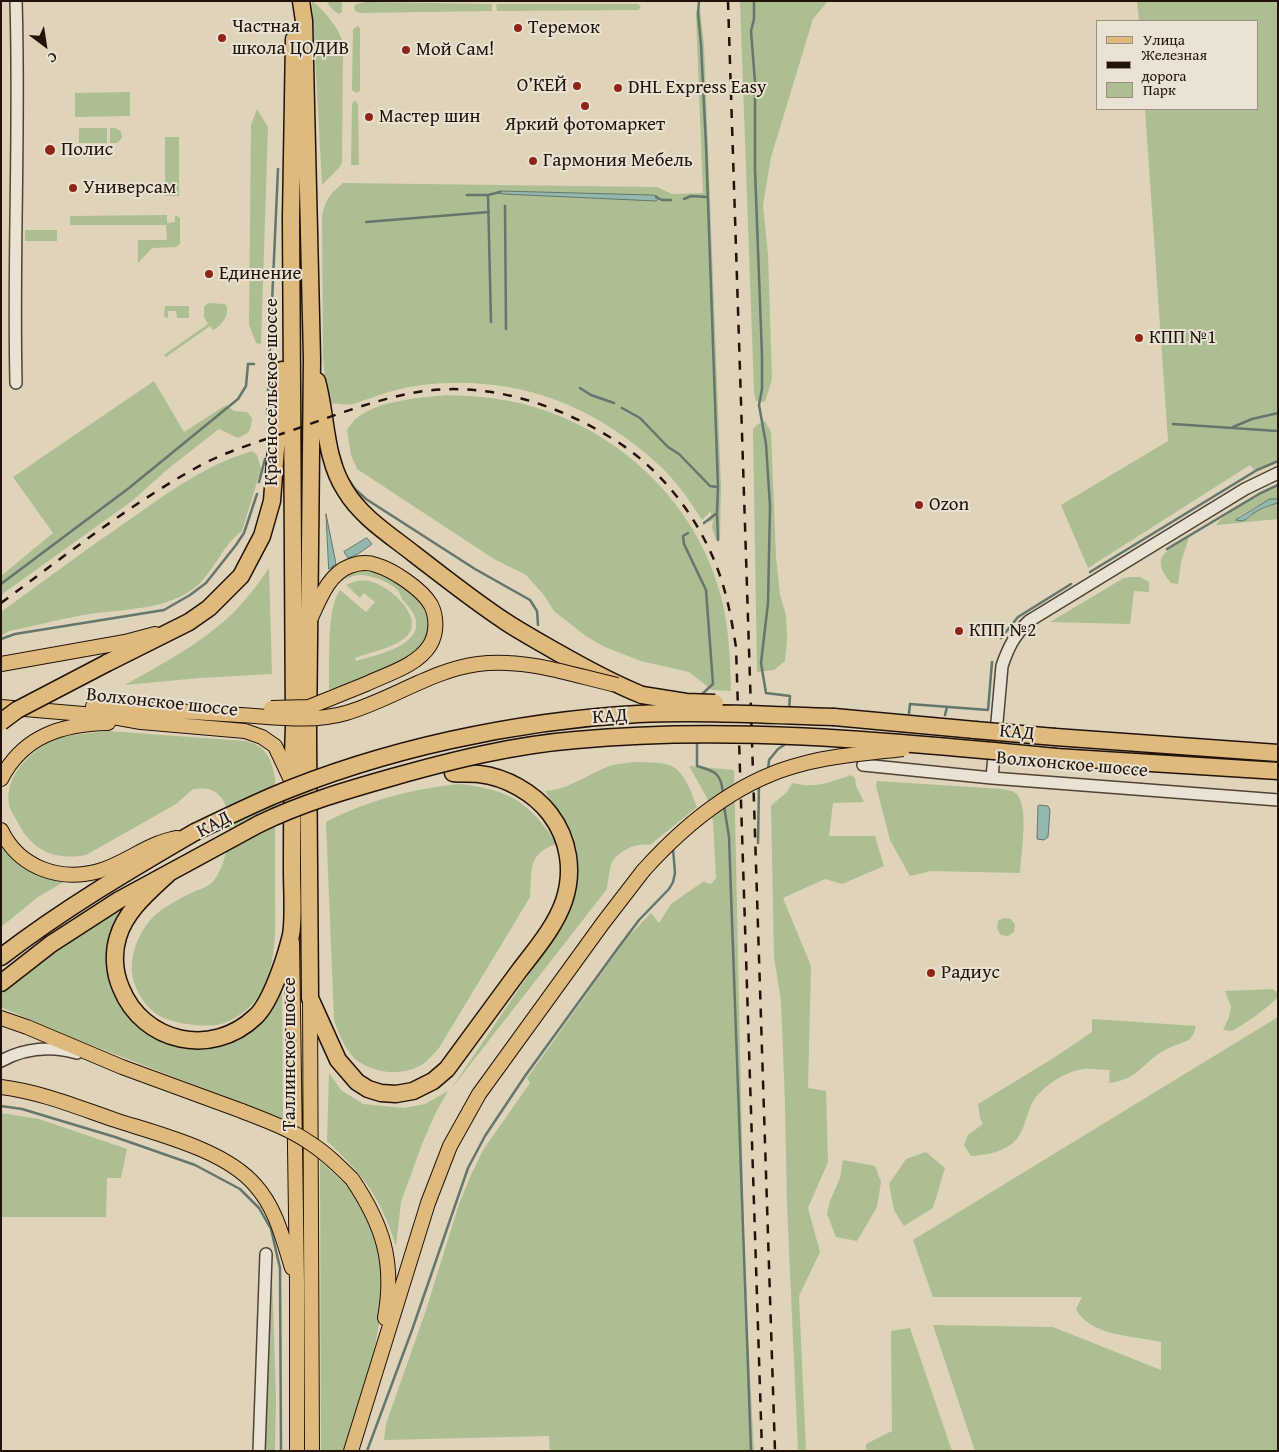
<!DOCTYPE html>
<html>
<head>
<meta charset="utf-8">
<style>
	body { margin:0 }
	#map { position:relative; width:1279px; height:1452px; overflow:hidden; background:#dfd3b9; font-family:"Gentium Book Plus",serif }
	canvas { display:block }
	.frame { position:absolute; inset:0; border:2px solid #21130a; pointer-events:none }
	.legend { position:absolute; left:1096px; top:20px; width:162px; height:90px; box-sizing:border-box; background:#eae2d2; border:1px solid #9a8f82; margin:0; padding:6px 9px; list-style:none; font-size:15px; color:#21130a }
	.legend li { display:flex; align-items:center; gap:10px; height:25px }
	.legend b { width:25px; border:1px solid #9a8f82 }
	.north { position:absolute; left:20px; top:20px; width:50px; height:50px; -webkit-text-stroke:4px #eae2d2; paint-order:stroke; rotate:149deg; font-size:14px; font-weight:700; line-height:20px; text-align:center; color:#21130a }
	.north::after { content:''; display:block; margin:auto; width:18px; height:22px; background:#21130a; clip-path:polygon(50% 0,100% 100%,50% 72%,0 100%) }
</style>
</head>
<body>
<div id="map">
<canvas width="1279" height="1452"></canvas>
<div class="frame"></div>
<ul class="legend">
<li><b style="height:6px;background:#e0ba7c"></b>Улица</li>
<li><b style="height:6px;background:#21130a"></b>Железная дорога</li>
<li><b style="height:14px;background:#adbe93"></b>Парк</li>
</ul>
<div class="north">С</div>
</div>
<script>
const ctx = document.querySelector('canvas').getContext('2d');
ctx.lineJoin = 'round';
function fill(path, color) {
  ctx.fillStyle = color;
  ctx.fill(path, 'evenodd');
}
function stroke(path, color, width, dash) {
  ctx.strokeStyle = color;
  ctx.lineWidth = width;
  ctx.lineCap = dash ? 'butt' : 'round';
  ctx.setLineDash(dash || []);
  ctx.stroke(path);
}
function label(font, color, halo, rows, align = 'center') {
  ctx.font = font + ' "Gentium Book Plus",serif';
  ctx.lineWidth = 4;
  ctx.setLineDash([]);
  ctx.textBaseline = 'middle';
  ctx.strokeStyle = halo;
  ctx.fillStyle = color;
  for (const [text, x, y, turn = 0] of rows) {
    ctx.save();
    ctx.translate(x, y);
    ctx.rotate((+turn || 0) * Math.PI / 180);
    ctx.textAlign = isNaN(turn) ? turn : align;
    if (halo) ctx.strokeText(text, 0, 0);
    ctx.fillText(text, 0, 0);
    ctx.restore();
  }
}
fill(new Path2D(`
	M312,1C323,9 343,32 343,46L342,162L339,168L322,185Z
	M326,1H342V12L339,14L333,10Z
	M740,1H828L813,19L771,157L763,205L768,255L772,379L765,402L756,401L754,392Z
	M1137,1H1278V459L1254,470L1250,465L1088,568L1061,505L1168,441L1145,109H1258V21H1139Z
	M366,2L492,4V11L360,13L355,11L354,7L356,4Z
	M496,4H638L641,7L638,10L497,11Z
	M697,9H700L704,44L721,486L720,539L716,540L712,528L713,520L708,522L706,520L711,516V511L702,520C692,504 681,488 668,474C661,466 653,460 645,453C581,399 506,375 422,385C405,387 387,392 371,398C365,400 359,402 353,404C343,406 336,402 327,405L323,357L322,216C326,199 329,195 343,183L657,187L672,194L703,193L696,16Z
	M358,26L360,28V91L356,93L352,90L353,29Z
	M130,92V116L75,117V93Z
	M355,100L358,105L359,165H351L352,104Z
	M257,109L268,127L261,344L256,343L249,325L251,125Z
	M79,128H107V143H79Z
	M110,128H115L121,131L122,138L117,143H110Z
	M165,137H179V196H165Z
	M167,215V223L175,222V215L180,218V244L176,247L152,248L138,263V240H167L166,225H70V216Z
	M25,230H57V241H25Z
	M208,303L224,304L226,305C230,314 222,326 213,330L210,326L166,357L164,355L208,324L204,317V307Z
	M165,306H189V318H177L176,311H168V318L164,317Z
	M154,381L184,432L226,405L234,411L247,412L252,418C251,432 249,433 238,438L219,429L169,468L132,501L1,595V576L53,533L13,477Z
	M447,395C469,396 492,397 514,402C611,423 694,497 720,593C729,625 730,658 731,691L712,690L689,672L641,661L605,647L587,637L554,611L544,595L526,575L494,559L357,469L351,455L347,430C350,426 353,421 357,418C379,400 419,398 447,395Z
	M765,421L771,432L776,556L780,595L786,615L787,638L785,661L774,670L757,672L753,429L757,425Z
	M252,451L257,455L261,469L242,531C223,545 215,569 198,585C166,612 123,608 84,615C59,619 34,626 9,631L1,636V612C45,580 88,548 132,518C172,490 204,466 252,451Z
	M1278,487V499C1263,500 1251,510 1238,517L1248,519L1254,513L1277,503L1278,519L1216,525C1225,511 1262,494 1278,487Z
	M1189,537L1181,562L1178,584L1171,583C1148,556 1168,550 1189,537Z
	M269,568L272,674L199,678L125,685C162,664 202,643 233,613C247,599 258,584 269,568Z
	M369,569L384,573L417,594L427,608L429,628L426,639L420,648L402,661L342,687L329,689C330,665 326,608 340,590L366,612L375,602L364,593L360,598L346,585C354,581 364,579 372,582C389,586 424,616 408,635C397,647 371,652 355,658L356,661C372,656 394,652 407,641C425,626 414,612 402,599C401,597 400,594 399,592C392,582 371,575 360,575C354,575 347,578 342,581L341,578L359,570Z
	M1132,577H1140L1149,582V592L1134,591L1130,624L1050,622L1124,578Z
	M108,731L245,741C267,746 271,758 275,778C275,814 275,849 275,884C275,918 278,954 265,985C258,1002 238,1020 221,1024C206,1028 178,1024 164,1018C149,1012 139,997 134,982C127,960 138,932 154,916C164,907 177,900 189,894C198,889 209,888 215,879C228,862 237,810 218,794C211,788 202,788 193,789L176,804L86,855C54,861 31,850 17,821C14,815 10,811 9,804C5,777 27,755 48,743C67,733 87,734 108,731Z
	M641,762C650,763 661,762 669,765C685,770 691,793 697,807L650,845C637,842 616,851 611,865C609,872 608,881 607,889L451,1089L563,924C578,895 585,858 569,827C562,814 552,803 545,791C571,789 587,774 610,766C621,763 631,762 641,762Z
	M689,766L734,770L745,1281L754,1451H550L549,1436L384,1440L386,1424L426,1310L459,1204L471,1175L483,1150L530,1083L527,1078L627,938L651,913L659,923L671,904L704,881L707,883L711,884L716,878L713,821L707,798Z
	M851,775L855,778L856,786L864,802L833,803L829,836H875L884,866L842,884L825,879L783,898L811,966L808,1088L826,1091L828,1162L808,1208L820,1252L799,1296L806,1451H798L787,1204L785,1103L781,1001L774,957L771,806C776,801 780,798 785,794C789,790 789,787 793,783C814,789 831,782 851,775Z
	M877,781L1002,789C1007,790 1013,791 1017,794C1029,808 1021,855 1020,873L931,871L910,876L890,840L876,786Z
	M459,784C511,790 529,802 557,844C527,853 532,871 530,897L439,1048C434,1053 429,1060 423,1064C404,1076 378,1074 359,1062C346,1053 338,1033 334,1019L326,822C368,800 412,789 459,784Z
	M1,841L67,880L38,897L1,927Z
	M133,898L118,924L129,1014L213,1044L282,982L283,1119L73,1038L1,1007V994L36,963Z
	M1004,918L1011,919L1015,925L1014,932L1008,936L1001,935L997,929L998,921Z
	M1273,989L1277,992V998C1271,1005 1239,1029 1231,1031C1230,1031 1224,1030 1223,1030L1229,1017L1231,1007L1225,991Z
	M1278,1017V1451H975L933,1325L1053,1327L1161,1370V1342C1135,1336 1089,1336 1076,1309L1082,1297H933L913,1240Z
	M1092,1019L1196,1026L1193,1035L1189,1040C1179,1044 1166,1048 1157,1055C1137,1070 1136,1079 1109,1083L1110,1070C1101,1070 1091,1068 1083,1069C1063,1072 1037,1089 1030,1108C1025,1120 1024,1130 1016,1140C1005,1152 986,1155 971,1156L964,1145L968,1135L983,1124L980,1118L978,1104L1052,1059L1092,1032Z
	M329,1073L341,1090L363,1104L404,1108L425,1104L448,1091L436,1112L422,1144L401,1202L396,1246C380,1196 364,1176 327,1141Z
	M1,1113L39,1119L127,1149L121,1178H107L106,1217H1Z
	M926,1152L945,1168L933,1208L904,1226L894,1210L889,1184L906,1159Z
	M843,1160L875,1166L881,1182L877,1207L857,1241L836,1237L827,1214L830,1201L840,1178Z
	M320,1161C332,1172 346,1183 355,1196C409,1273 369,1370 346,1451H321Z
	M272,1275L276,1398L275,1451H263L269,1279Z
	M910,1328L952,1451H866V1444L892,1431L891,1331Z`), '#adbe93');
const water = new Path2D(`
	M500,191L652,195L657,196L658,199L656,201L504,194L499,193Z
	M1270,499H1278V503C1270,505 1260,509 1254,513C1247,518 1245,523 1236,520Z
	M326,514L336,564L329,569Z
	M367,538L372,544L358,554L348,558L344,552Z
	M1039,805L1048,806L1050,810L1048,837L1044,840L1037,839L1038,806Z`);
fill(water, '#93b8af');
stroke(water, '#65766d', 1);
stroke(new Path2D(`
	M699,1L698,13L701,45L706,145L718,487L717,513L704,523
	M754,1V19L751,31L755,82V170L762,356V389L759,405L766,444L770,506L768,603L761,663L766,693L790,696L789,710
	M467,195H488L491,322
	M488,195L500,192
	M656,197L662,200H671
	M684,199L691,196L707,197
	M505,206L506,329
	M366,222L489,212
	M580,388L591,395L614,403
	M622,408L640,418L668,447L679,454L710,486L717,487
	M267,414L278,169
	M1173,424L1277,431
	M1233,427L1252,419L1278,413
	M336,445L342,464
	M346,476L355,489L366,499L475,569L530,600L537,611L538,625
	M259,482L265,459
	M717,514L718,540
	M688,533L683,536L684,544L706,590L713,684L701,695
	M1167,549L1259,494L1278,485
	M1090,572L1257,470L1278,461
	M1,584L129,488L238,399L246,386L248,364H254
	M1001,638L1018,617L1071,584
	M1,639L15,634L164,610L190,595L206,583L236,545L244,533L257,494
	M909,713L910,704L988,710L992,662
	M945,715L947,707
	M697,739V766C715,771 721,773 723,793
	M768,771L769,760L778,749L787,743
	M724,806L729,837L751,1451
	M758,843L759,783
	M1,1106L22,1109L115,1137L195,1165L240,1189L259,1208L271,1229L280,1268L281,1451
	M367,1451L412,1330L468,1168L485,1136L525,1076L618,948L639,920L669,889L673,882L675,873L673,849L674,848`), '#65766d', 2.5);
const minor = new Path2D(`
	M16,1C20,129 13,256 16,383
	M863,765L992,778L1278,800
	M992,778L1002,666C1008,648 1015,634 1029,621L1245,489L1278,473
	M1,1061C25,1048 52,1046 77,1053
	M259,1451L266,1254`);
const major = new Path2D(`
	M310,620C319,601 328,574 350,566C358,563 368,562 376,565C393,570 422,589 431,605C437,617 437,633 430,645C417,666 387,674 366,684
	M1,664L125,642L155,634
	M93,706L240,715
	M1,707L107,716L141,722L245,731L262,737L275,746L292,782
	M1,779C23,736 62,724 108,723
	M1,830C19,868 60,882 99,871C120,865 138,851 159,843C165,841 171,839 177,838
	M292,942L297,1283V1451
	M310,999L312,1451
	M1,1018L27,1027L122,1067L242,1111
	M1,1087C41,1092 77,1107 115,1120C158,1134 225,1150 255,1185C276,1208 283,1239 292,1268
	M352,1179C383,1225 395,1262 385,1318
	M351,1451L428,1203L450,1146L479,1094L603,923L643,871`);
const highway = new Path2D(`
	M301,1L304,21L312,359L308,735L310,998L338,1060L357,1082L368,1089L381,1093L396,1094L413,1091L433,1081L447,1069C471,1036 495,1004 519,971C535,950 555,927 564,901C574,871 569,839 550,814C534,793 506,777 479,774C471,773 461,774 453,773
	M317,381C327,417 324,457 345,490C361,517 390,535 414,554C444,577 474,601 506,622C521,632 538,641 555,651C583,667 612,683 642,695
	M107,663L189,622L209,608L241,576L262,536L272,501L282,370
	M834,717L975,730
	M1055,737L1278,753
	M1056,757L1278,771
	M169,873C150,891 126,910 118,937C113,953 114,972 121,988C143,1043 212,1058 255,1017C271,1003 286,956 291,935C294,920 292,888 292,871C292,823 292,775 294,727L291,218L294,39
	M1,957C62,910 128,871 195,832
	M1,983L51,944L119,900L259,824`);
stroke(minor, '#504336', 14);
stroke(major, '#21130a', 16);
stroke(highway, '#21130a', 19);
stroke(minor, '#eae2d2', 11);
stroke(major, '#e0ba7c', 14);
stroke(highway, '#e0ba7c', 16);
stroke(new Path2D(`
	M728,1L775,1451
	M1,603C66,555 130,504 201,465C233,448 275,437 310,424C343,412 377,400 412,393C480,380 550,401 608,436C665,469 708,529 725,592C730,610 733,629 736,647L762,1451`), '#21130a', 2.5, [9, 9]);
const majorBridge = new Path2D(`
	M271,708L309,707L366,684
	M240,715C275,717 312,723 346,713C391,700 432,670 478,664C526,658 572,675 617,685
	M643,871C686,823 738,780 802,764C835,755 870,753 903,749
	M242,1111C265,1120 290,1129 310,1143C326,1153 339,1166 352,1179`);
const highwayBridge = new Path2D(`
	M642,695L686,702L715,703
	M1,722L17,710L107,663
	M975,730L1055,737
	M259,824C302,803 347,790 393,777C453,760 514,745 576,740C736,725 897,742 1056,757
	M195,832C220,820 245,808 270,797C383,749 515,721 638,714C703,711 769,715 834,717`);
stroke(majorBridge, '#21130a', 16, []);
stroke(highwayBridge, '#21130a', 19, []);
stroke(majorBridge, '#e0ba7c', 14);
stroke(highwayBridge, '#e0ba7c', 16);
for (const [x, y, r, color] of [
	[518,28,5,"#8f2418"],
	[222,38,5,"#8f2418"],
	[406,50,5,"#8f2418"],
	[577,86,5,"#8f2418"],
	[618,88,5,"#8f2418"],
	[585,106,5,"#8f2418"],
	[369,117,5,"#8f2418"],
	[50,150,6,"#8f2418"],
	[533,161,5,"#8f2418"],
	[73,188,5,"#8f2418"],
	[209,274,5,"#8f2418"],
	[1139,338,5,"#8f2418"],
	[919,505,5,"#8f2418"],
	[959,631,5,"#8f2418"],
	[931,973,5,"#8f2418"]
]) {
  const dot = new Path2D();
  dot.arc(x, y, r, 0, 2 * Math.PI);
  ctx.fillStyle = color;
  ctx.fill(dot);
  stroke(dot, '#eae2d2', 2);
}
label('19px', '#21130a', '#eae2d2', [
	["Частная",232,27],
	["школа ЦОДИВ",232,49],
	["Теремок",528,28],
	["Мой Сам!",416,50],
	["О’КЕЙ",567,86,"right"],
	["DHL Express Easy",628,88],
	["Мастер шин",379,117],
	["Яркий фотомаркет",585,125,"center"],
	["Полис",61,150],
	["Гармония Мебель",543,161],
	["Универсам",83,188],
	["Единение",219,274],
	["КПП №1",1149,338],
	["Ozon",929,505],
	["КПП №2",969,631],
	["Радиус",941,973]
], 'left');
label('19px', '#21130a', '#eae2d2', [
	["Красносельское шоссе",272,392,-90],
	["Волхонское шоссе",162,703,6],
	["КАД",610,717,-4],
	["КАД",1017,733,5],
	["Волхонское шоссе",1072,765,5],
	["КАД",214,825,-28],
	["Таллинское шоссе",290,1054,-90]
]);
</script>
</body>
</html>
